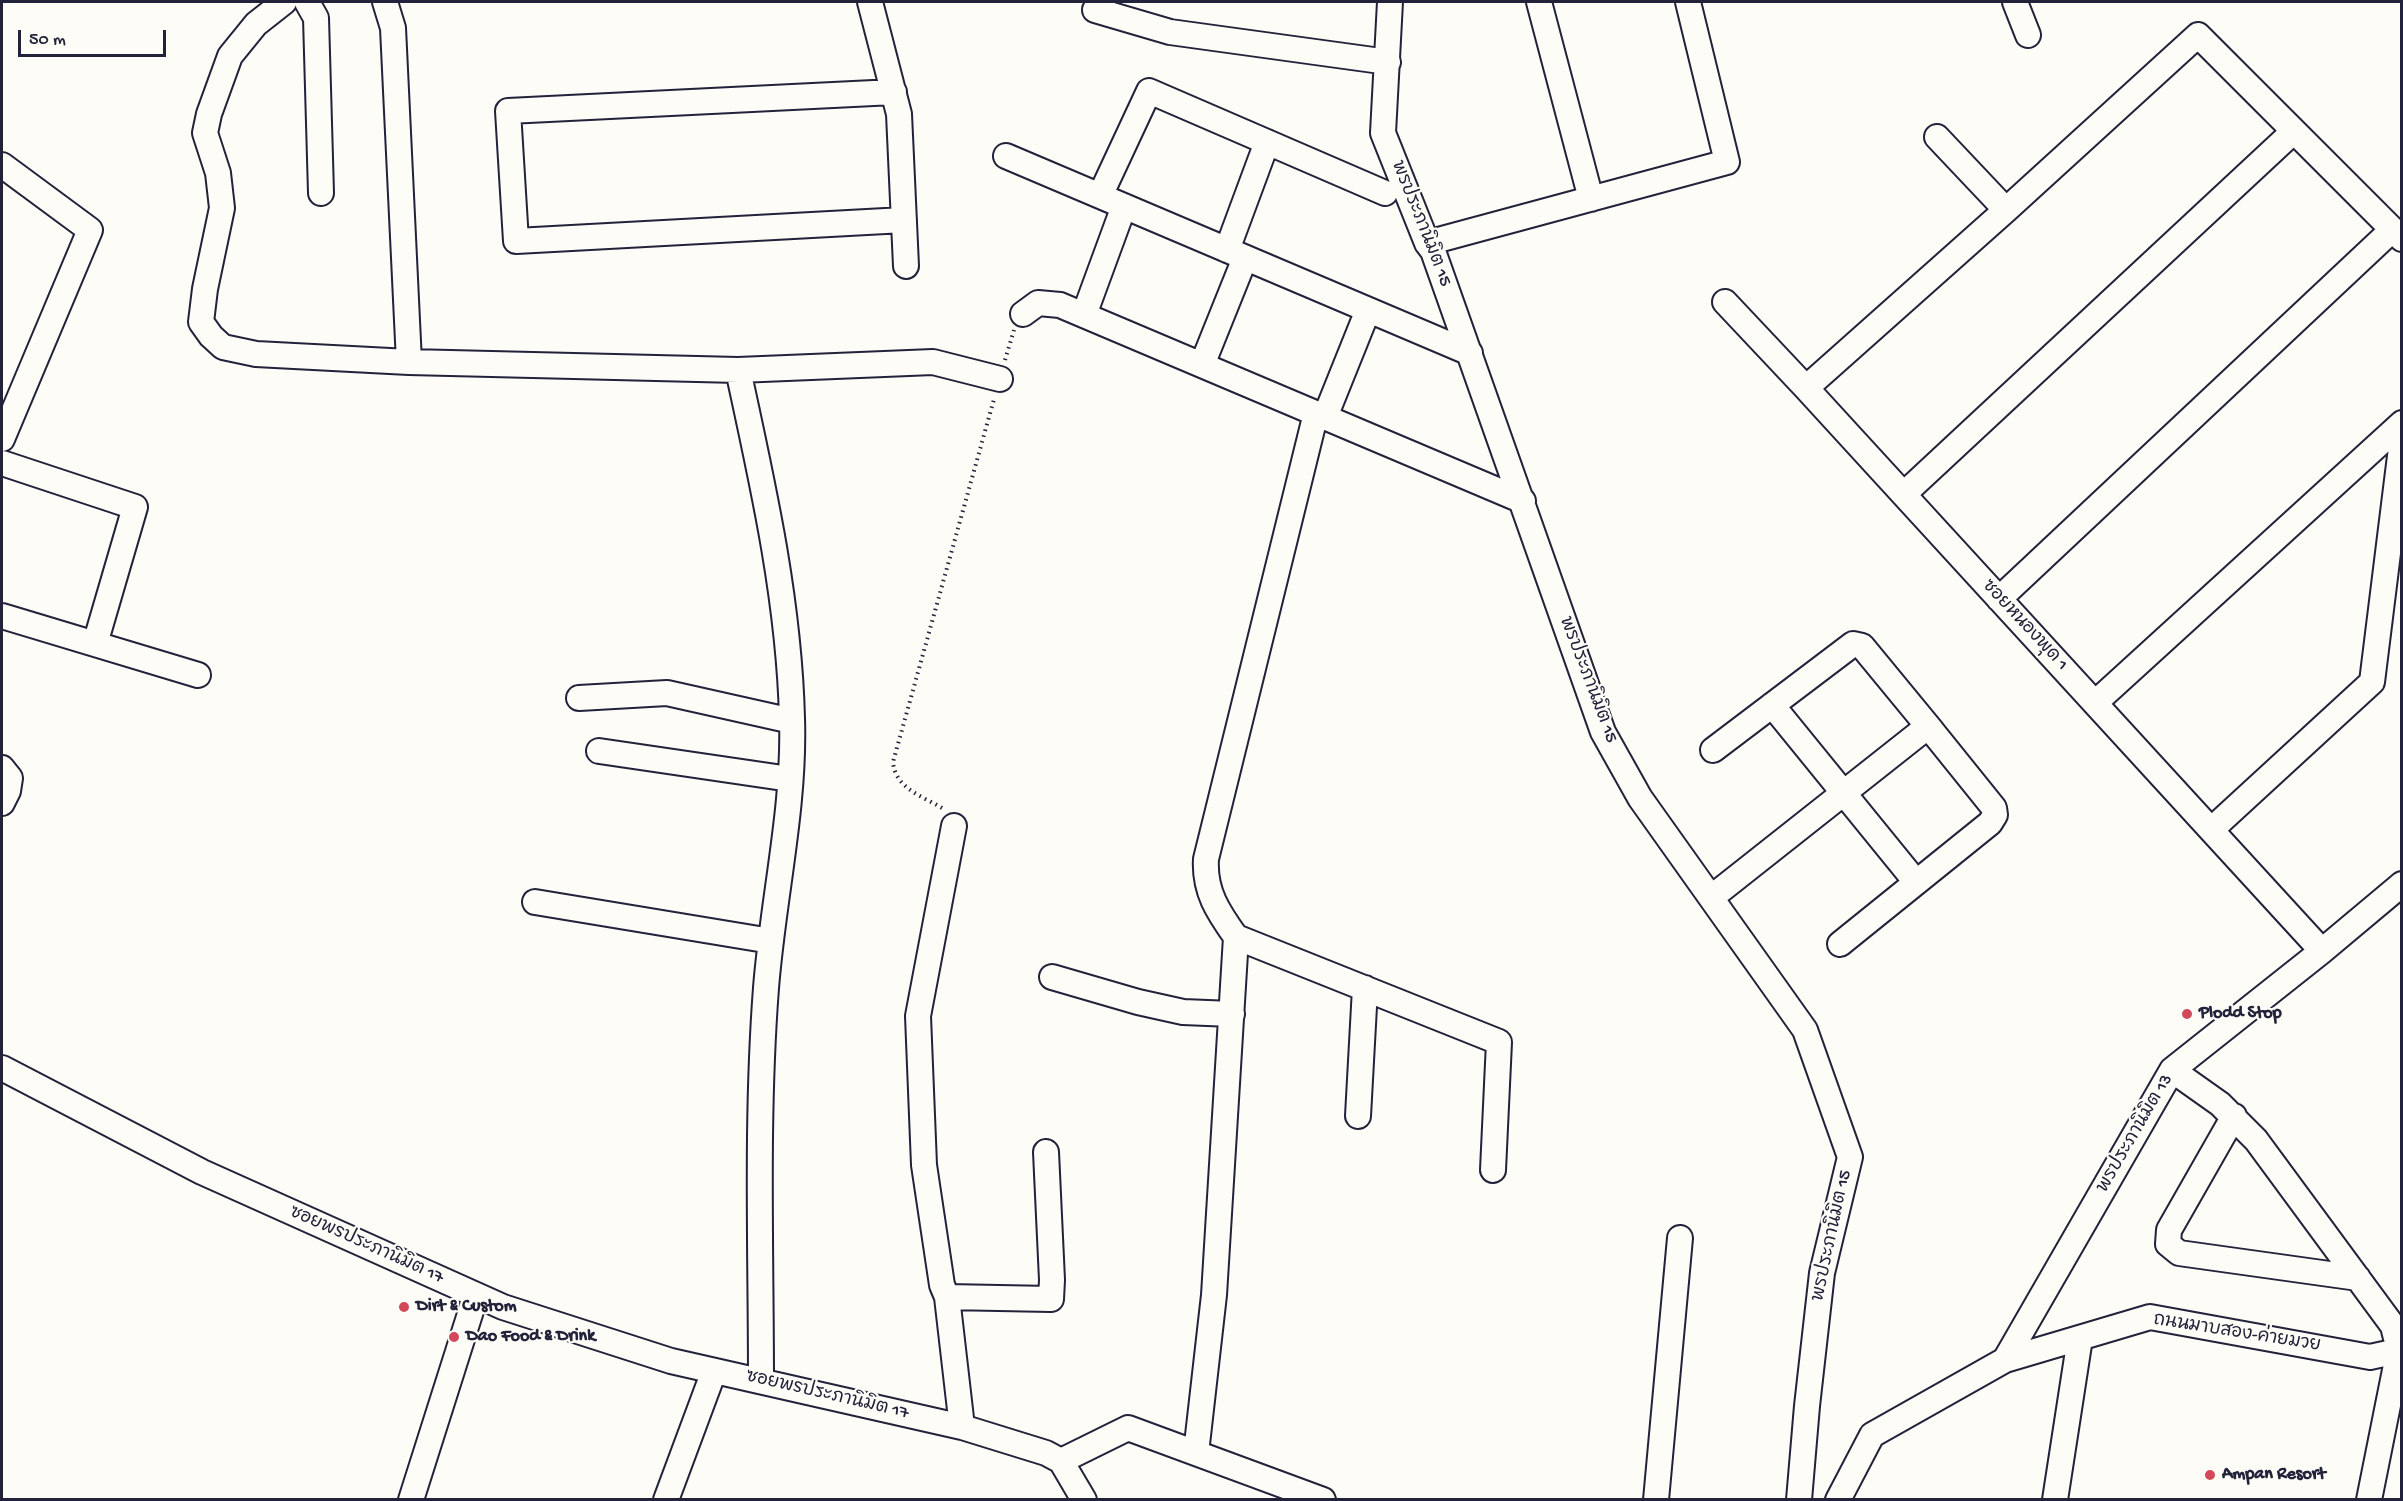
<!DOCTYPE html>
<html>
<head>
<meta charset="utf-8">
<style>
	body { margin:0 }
	#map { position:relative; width:2403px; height:1501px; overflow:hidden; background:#fdfcf7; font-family:"Gochi Hand",sans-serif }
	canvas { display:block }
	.frame { position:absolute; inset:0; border:3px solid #22223b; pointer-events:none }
	.scale { position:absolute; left:18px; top:30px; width:148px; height:27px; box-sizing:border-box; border:3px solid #22223b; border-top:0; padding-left:8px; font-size:18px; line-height:21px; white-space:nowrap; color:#22223b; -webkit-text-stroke:4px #fdfcf7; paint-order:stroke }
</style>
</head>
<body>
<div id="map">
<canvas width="2403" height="1501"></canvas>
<div class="frame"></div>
<div class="scale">50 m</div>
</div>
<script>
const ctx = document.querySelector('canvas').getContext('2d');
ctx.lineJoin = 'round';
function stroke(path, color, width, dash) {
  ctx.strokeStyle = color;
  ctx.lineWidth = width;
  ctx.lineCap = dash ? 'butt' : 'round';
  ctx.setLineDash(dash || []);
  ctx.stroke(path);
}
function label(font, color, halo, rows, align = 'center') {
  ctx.font = font + ' "Gochi Hand","Playpen Sans Thai",sans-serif';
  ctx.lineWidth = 4.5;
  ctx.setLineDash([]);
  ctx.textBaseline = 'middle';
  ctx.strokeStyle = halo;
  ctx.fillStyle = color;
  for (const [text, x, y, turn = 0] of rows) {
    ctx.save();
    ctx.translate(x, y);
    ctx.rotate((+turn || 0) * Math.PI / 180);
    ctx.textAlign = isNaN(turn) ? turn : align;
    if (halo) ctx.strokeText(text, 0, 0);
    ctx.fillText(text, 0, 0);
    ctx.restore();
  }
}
const minor = new Path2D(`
	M284,2L256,24L230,56L209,114L205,133L218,173L222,208L205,289L201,322L211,336L223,347L256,354L409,362L738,370L933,362L1000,379
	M307,2L316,18L321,193
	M385,2L393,28L409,362
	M870,2L899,114L906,266
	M1103,2L1095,10L1170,32L1388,62
	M1390,2L1383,133L1427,243L1433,251L1603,732L1640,798L1805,1030L1850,1157L1822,1273L1807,1406L1799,1500
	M1539,2L1591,199
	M2015,2L2028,35
	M894,92L508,111L516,241L904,220
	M1937,137L2006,210
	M1006,156L1470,353
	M2,165L90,230L2,439
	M1100,196L1149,91L1385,193
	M1427,243L1727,162L1688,2
	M1227,250L1267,142
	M1725,302L1806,388L2322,951
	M1023,314L1038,303L1060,305L1523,501
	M1084,315L1124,206
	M1202,365L1245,258
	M738,370C763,485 789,600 792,718C795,808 773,898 766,988C756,1119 761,1250 761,1381
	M1806,388L2006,210L2198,35L2402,239
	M1316,413L1206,859C1204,891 1218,912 1236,937L1499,1042L1493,1170
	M1325,417L1368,310
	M2,463L135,507L95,644
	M1904,494L2294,131
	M1999,599L2392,230
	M2,616L198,675
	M579,698L667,693L792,721
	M2095,703L2402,423
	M1772,705L1916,882
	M1713,750L1853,644L1862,646L1932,731
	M599,751L790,779
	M2,768L10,778L8,791L2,803
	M954,826L918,1016L924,1165L942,1285L947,1297L962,1427
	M2211,830L2372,682L2402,440
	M1712,897L1922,731H1932L1994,808L1995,815L1990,823L1840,944
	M535,902L771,941
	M1052,977L1138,1002L1183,1012L1232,1014
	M2,1068L202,1172L503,1307L671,1361L962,1427L1046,1453L1061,1461
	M2172,1070L2220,1104L2256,1140L2393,1326L2399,1350L2369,1500
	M1358,1116L1365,988
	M2234,1116L2169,1230L2168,1244L2179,1253L2358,1278
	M947,1297L1051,1299L1052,1280L1046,1152
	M2005,1360L2172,1070L2322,951L2402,884
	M1196,1453L1214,1295L1236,937
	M1061,1461L1128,1428L1323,1500
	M1061,1461L1084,1500
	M411,1500L476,1295
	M666,1500L714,1371
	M1656,1500L1680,1238
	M1838,1500L1872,1435L2005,1360L2150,1317L2370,1357L2402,1350
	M2055,1500L2080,1338`);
stroke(minor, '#22223b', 28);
stroke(new Path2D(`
	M1005,360L1014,330
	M942,808C922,796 895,788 893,762L994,399`), '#22223b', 4, [1.5, 4.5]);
stroke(minor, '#fdfcf7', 24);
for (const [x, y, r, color] of [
	[2187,1014,6,"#d1495b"],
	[404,1307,6,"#d1495b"],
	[454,1337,6,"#d1495b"],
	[2210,1475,6,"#d1495b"]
]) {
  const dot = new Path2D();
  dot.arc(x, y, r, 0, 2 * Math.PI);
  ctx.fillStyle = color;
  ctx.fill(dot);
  stroke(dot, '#fdfcf7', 2);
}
label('18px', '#22223b', '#fdfcf7', [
	["พรประภานิมิต 15",1420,224,68],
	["ซอยหนองพุด 1",2024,626,47],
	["พรประภานิมิต 15",1587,680,69],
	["พรประภานิมิต 13",2136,1134,-60],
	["พรประภานิมิต 15",1833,1236,-78],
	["ซอยพรประภานิมิต 17",366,1246,24],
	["ถนนมาบสอง-ค่ายมวย",2237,1334,9],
	["ซอยพรประภานิมิต 17",827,1396,13]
]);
label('bold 18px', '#22223b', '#fdfcf7', [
	["Plodd Stop",2199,1014],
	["Dirt & Custom",416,1307],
	["Dao Food & Drink",466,1337],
	["Ampan Resort",2222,1475]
], 'left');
</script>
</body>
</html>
